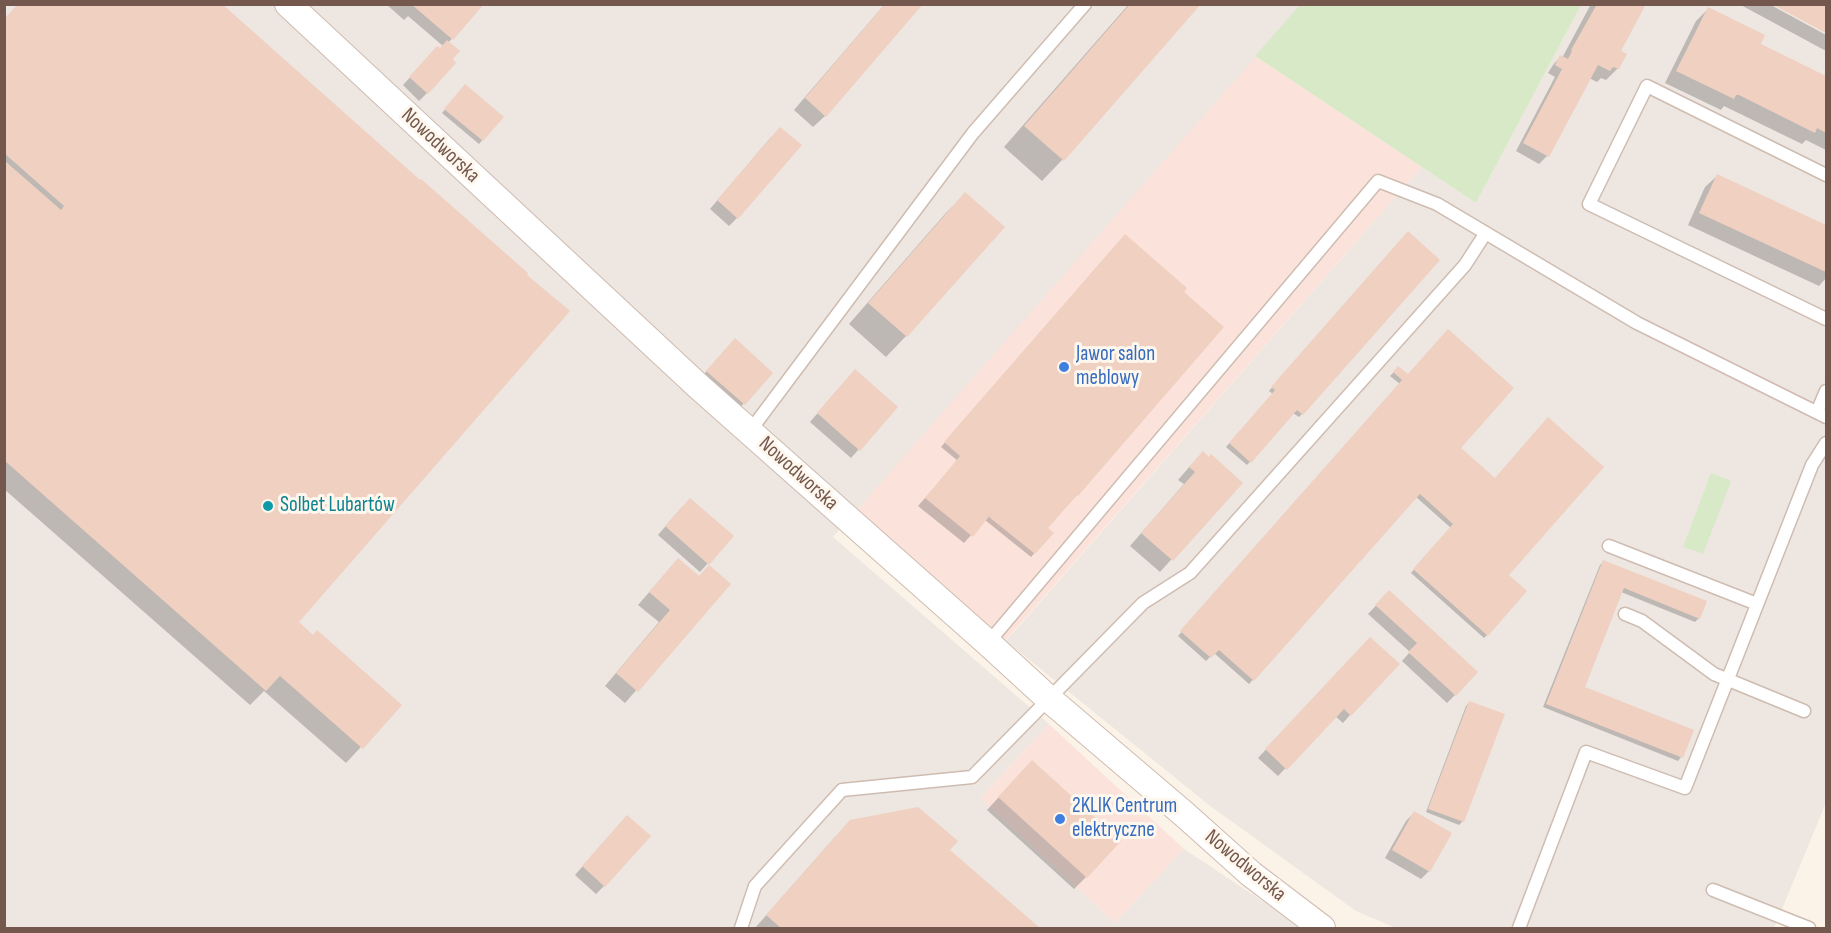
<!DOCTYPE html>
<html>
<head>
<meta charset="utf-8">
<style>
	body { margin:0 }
	#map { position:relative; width:1831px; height:933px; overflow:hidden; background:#fcf3e8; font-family:"Sofia Sans Condensed",sans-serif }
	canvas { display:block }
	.frame { position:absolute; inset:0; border:6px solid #75584d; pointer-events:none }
</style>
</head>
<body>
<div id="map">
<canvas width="1831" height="933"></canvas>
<div class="frame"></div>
</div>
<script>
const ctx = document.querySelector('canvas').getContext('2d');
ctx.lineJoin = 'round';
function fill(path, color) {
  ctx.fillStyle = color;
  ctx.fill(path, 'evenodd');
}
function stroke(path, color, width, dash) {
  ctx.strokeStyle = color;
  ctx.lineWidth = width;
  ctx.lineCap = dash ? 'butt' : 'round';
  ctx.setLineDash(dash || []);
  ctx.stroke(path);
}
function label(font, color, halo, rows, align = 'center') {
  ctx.font = font + ' "Sofia Sans Condensed",sans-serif';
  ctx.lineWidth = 6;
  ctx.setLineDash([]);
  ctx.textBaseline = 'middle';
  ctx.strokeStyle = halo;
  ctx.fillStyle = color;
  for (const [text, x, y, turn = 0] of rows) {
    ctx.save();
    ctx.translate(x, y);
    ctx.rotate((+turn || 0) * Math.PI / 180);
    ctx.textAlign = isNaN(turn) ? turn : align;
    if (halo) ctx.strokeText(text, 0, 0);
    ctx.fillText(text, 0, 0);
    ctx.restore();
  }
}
fill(new Path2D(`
	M1255,56L1422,167L1005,641L856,510Z
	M1049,724L1184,849L1115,923L980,798Z`), '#fbe3dc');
fill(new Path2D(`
	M5,5H1301L833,537L1049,724L980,798L1115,923L1184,849L1303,928H5Z
	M1581,5H1826V803L1774,928H1396L1356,911L1209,805L1006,641L1422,167L1476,203Z`), '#ede6e1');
fill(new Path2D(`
	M1301,4H1581V5L1476,203L1255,56Z
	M1711,473L1731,481L1703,554L1683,547Z`), '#d7e9c7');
fill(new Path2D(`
	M386,4H482L448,43L451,59L427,93L419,101L403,85L430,56L443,46L408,16L404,20Z
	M885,4L825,116L813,127L794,110Z
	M1129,4H1199L1062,160L1042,181L1004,147Z
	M1591,4H1645L1619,52L1618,68L1606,80L1601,78L1597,82L1589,78L1547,156L1539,164L1516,151L1555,77L1548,73L1553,65L1560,57L1562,58Z
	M1739,4H1769L1826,35V51Z
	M1708,9L1759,44L1826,77V150L1806,140L1802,144L1726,107L1724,106L1721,110L1665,83L1696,21Z
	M4,20L297,623L400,705L346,763L264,691L250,705L4,489Z
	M462,90L501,117L479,144L442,113Z
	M772,136L737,218L729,226L710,209Z
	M1717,176L1826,226V278L1819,286L1688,225L1705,187Z
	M965,194L1003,227L906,336L886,357L849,324L945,214Z
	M1405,237L1302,414L1299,417L1293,413L1247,465L1226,447L1273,394L1269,391Z
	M1121,240L1222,327L1077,495L1046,528L1052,533L1031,557L985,520L964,543L918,506L958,461L941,447Z
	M727,348L771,373L736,412L699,380Z
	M1398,368L1459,448L1506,575L1487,635L1484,638L1411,573L1451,528L1416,497L1249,684L1214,653L1206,661L1178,636L1400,384L1390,376Z
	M847,379L896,407L851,458L810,422Z
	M1191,465L1240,483L1160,572L1130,546L1184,484L1178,480Z
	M682,507L732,536L700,572L658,535Z
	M1603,562L1699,618L1695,622L1621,592L1583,688L1681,757L1678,761L1543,707L1600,565Z
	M667,572L729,584L625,703L605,686L659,622L638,605Z
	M1389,592L1455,695L1447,703L1402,661L1410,652L1368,614Z
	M1362,647L1350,715L1343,723L1335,716L1278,776L1258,758Z
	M1469,703L1463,821L1459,825L1426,812L1466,706Z
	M1020,774L1086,877L1074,889L987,810Z
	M1414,813L1429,871L1421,879L1385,858L1406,821Z
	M619,825L604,886L596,894L575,875Z
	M835,837L948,850L1038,928H755Z`), '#0003');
fill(new Path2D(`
	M18,4H222L420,180L421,179L528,273L527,275L570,311L299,622L313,635L317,630L402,705L363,749L280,676L266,691L5,461V161L61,210L64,206L4,153V19Z
	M411,4H484L453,40Z
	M885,4H923L826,117L805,98Z
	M1130,4H1201L1064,161L1024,126Z
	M1597,4H1646L1621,51L1627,54L1619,69L1613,67L1610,71L1598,65L1549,157L1523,143L1562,69L1555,65L1560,55L1568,59L1572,51L1571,50Z
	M1772,4H1826V33Z
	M1708,7L1765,35L1761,44L1826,76V133L1817,128L1815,133L1739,95H1736L1734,99L1676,71Z
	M447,40L460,51L453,59L456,63L428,94L409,77L437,46L440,48Z
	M465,84L504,117L483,141L444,109Z
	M780,127L802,145L738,219L717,200Z
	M1717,174L1826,225V272L1699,213Z
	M965,192L1005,227L907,337L868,303Z
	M1408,231L1440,260L1303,415L1297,410L1251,463L1229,443L1275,390L1271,387Z
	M1125,234L1187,288L1184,292L1224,327L1078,496L1077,495L1048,528L1054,533L1035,554L989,517L994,510L973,537L925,498L960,456L944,442Z
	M1448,329L1514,388L1461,448L1495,478L1548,417L1604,467L1509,575L1527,591L1488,636L1413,569L1453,524L1420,494L1254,681L1219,650L1211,658L1180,631L1402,380L1393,372L1398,366L1408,374Z
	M735,338L773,373L745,405L706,371Z
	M855,369L898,407L860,451L817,413Z
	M1203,451L1209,457L1211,454L1243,483L1173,561L1141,533L1195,472L1189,467Z
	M690,498L734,536L709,565L665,526Z
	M678,558L699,576L709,565L731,584L638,692L616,673L670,610L649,592Z
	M1603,560L1707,601L1700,619L1624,588L1585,687L1694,730L1683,758L1546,704Z
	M1389,590L1478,672L1456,696L1408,652L1417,643L1375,605Z
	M1370,637L1400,664L1351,716L1344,709L1287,770L1265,749Z
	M1469,701L1505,714L1464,822L1428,809Z
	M1032,760L1121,841L1087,878L998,797Z
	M918,807L958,841L950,850L1040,928H781L766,915L850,820Z
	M1414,811L1452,833L1430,872L1392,850Z
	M627,815L651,836L605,887L582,866Z`), '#f0d0c1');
const service = new Path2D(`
	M1826,175L1647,86L1589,204L1826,319
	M1817,412L1826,391
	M750,431L973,133L1085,4
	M1609,546L1757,604
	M1625,614L1642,621L1714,674L1804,711
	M988,643L1378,181L1437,204L1637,323L1826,417
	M1713,890L1809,928
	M741,928L755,886L842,790L972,777L1143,603L1190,573L1465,265L1485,234
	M1519,928L1586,752L1685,788L1812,465L1826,443`);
const minor = new Path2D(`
	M288,4L697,385L988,643L1049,699L1184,814L1251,874L1322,928`);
stroke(service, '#cfbcb1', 15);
stroke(minor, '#cfbcb1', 28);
stroke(service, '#fff', 12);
stroke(minor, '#fff', 26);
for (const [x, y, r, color] of [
	[1064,367,6,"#3f7fe0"],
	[268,506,6,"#0f9aa8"],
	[1060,819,6,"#3f7fe0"]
]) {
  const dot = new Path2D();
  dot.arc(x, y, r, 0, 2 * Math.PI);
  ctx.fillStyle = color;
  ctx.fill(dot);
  stroke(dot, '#fef7ee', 2);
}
label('21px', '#75584d', '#fef7ee', [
	["Nowodworska",440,146,43],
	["Nowodworska",798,474,42],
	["Nowodworska",1245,866,40]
]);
label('21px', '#366cbe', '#fef7ee', [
	["Jawor salon",1076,355],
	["meblowy",1076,379],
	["2KLIK Centrum",1072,807],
	["elektryczne",1072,831]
], 'left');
label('21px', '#0d838f', '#fef7ee', [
	["Solbet Lubartów",280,506]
], 'left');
</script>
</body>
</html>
